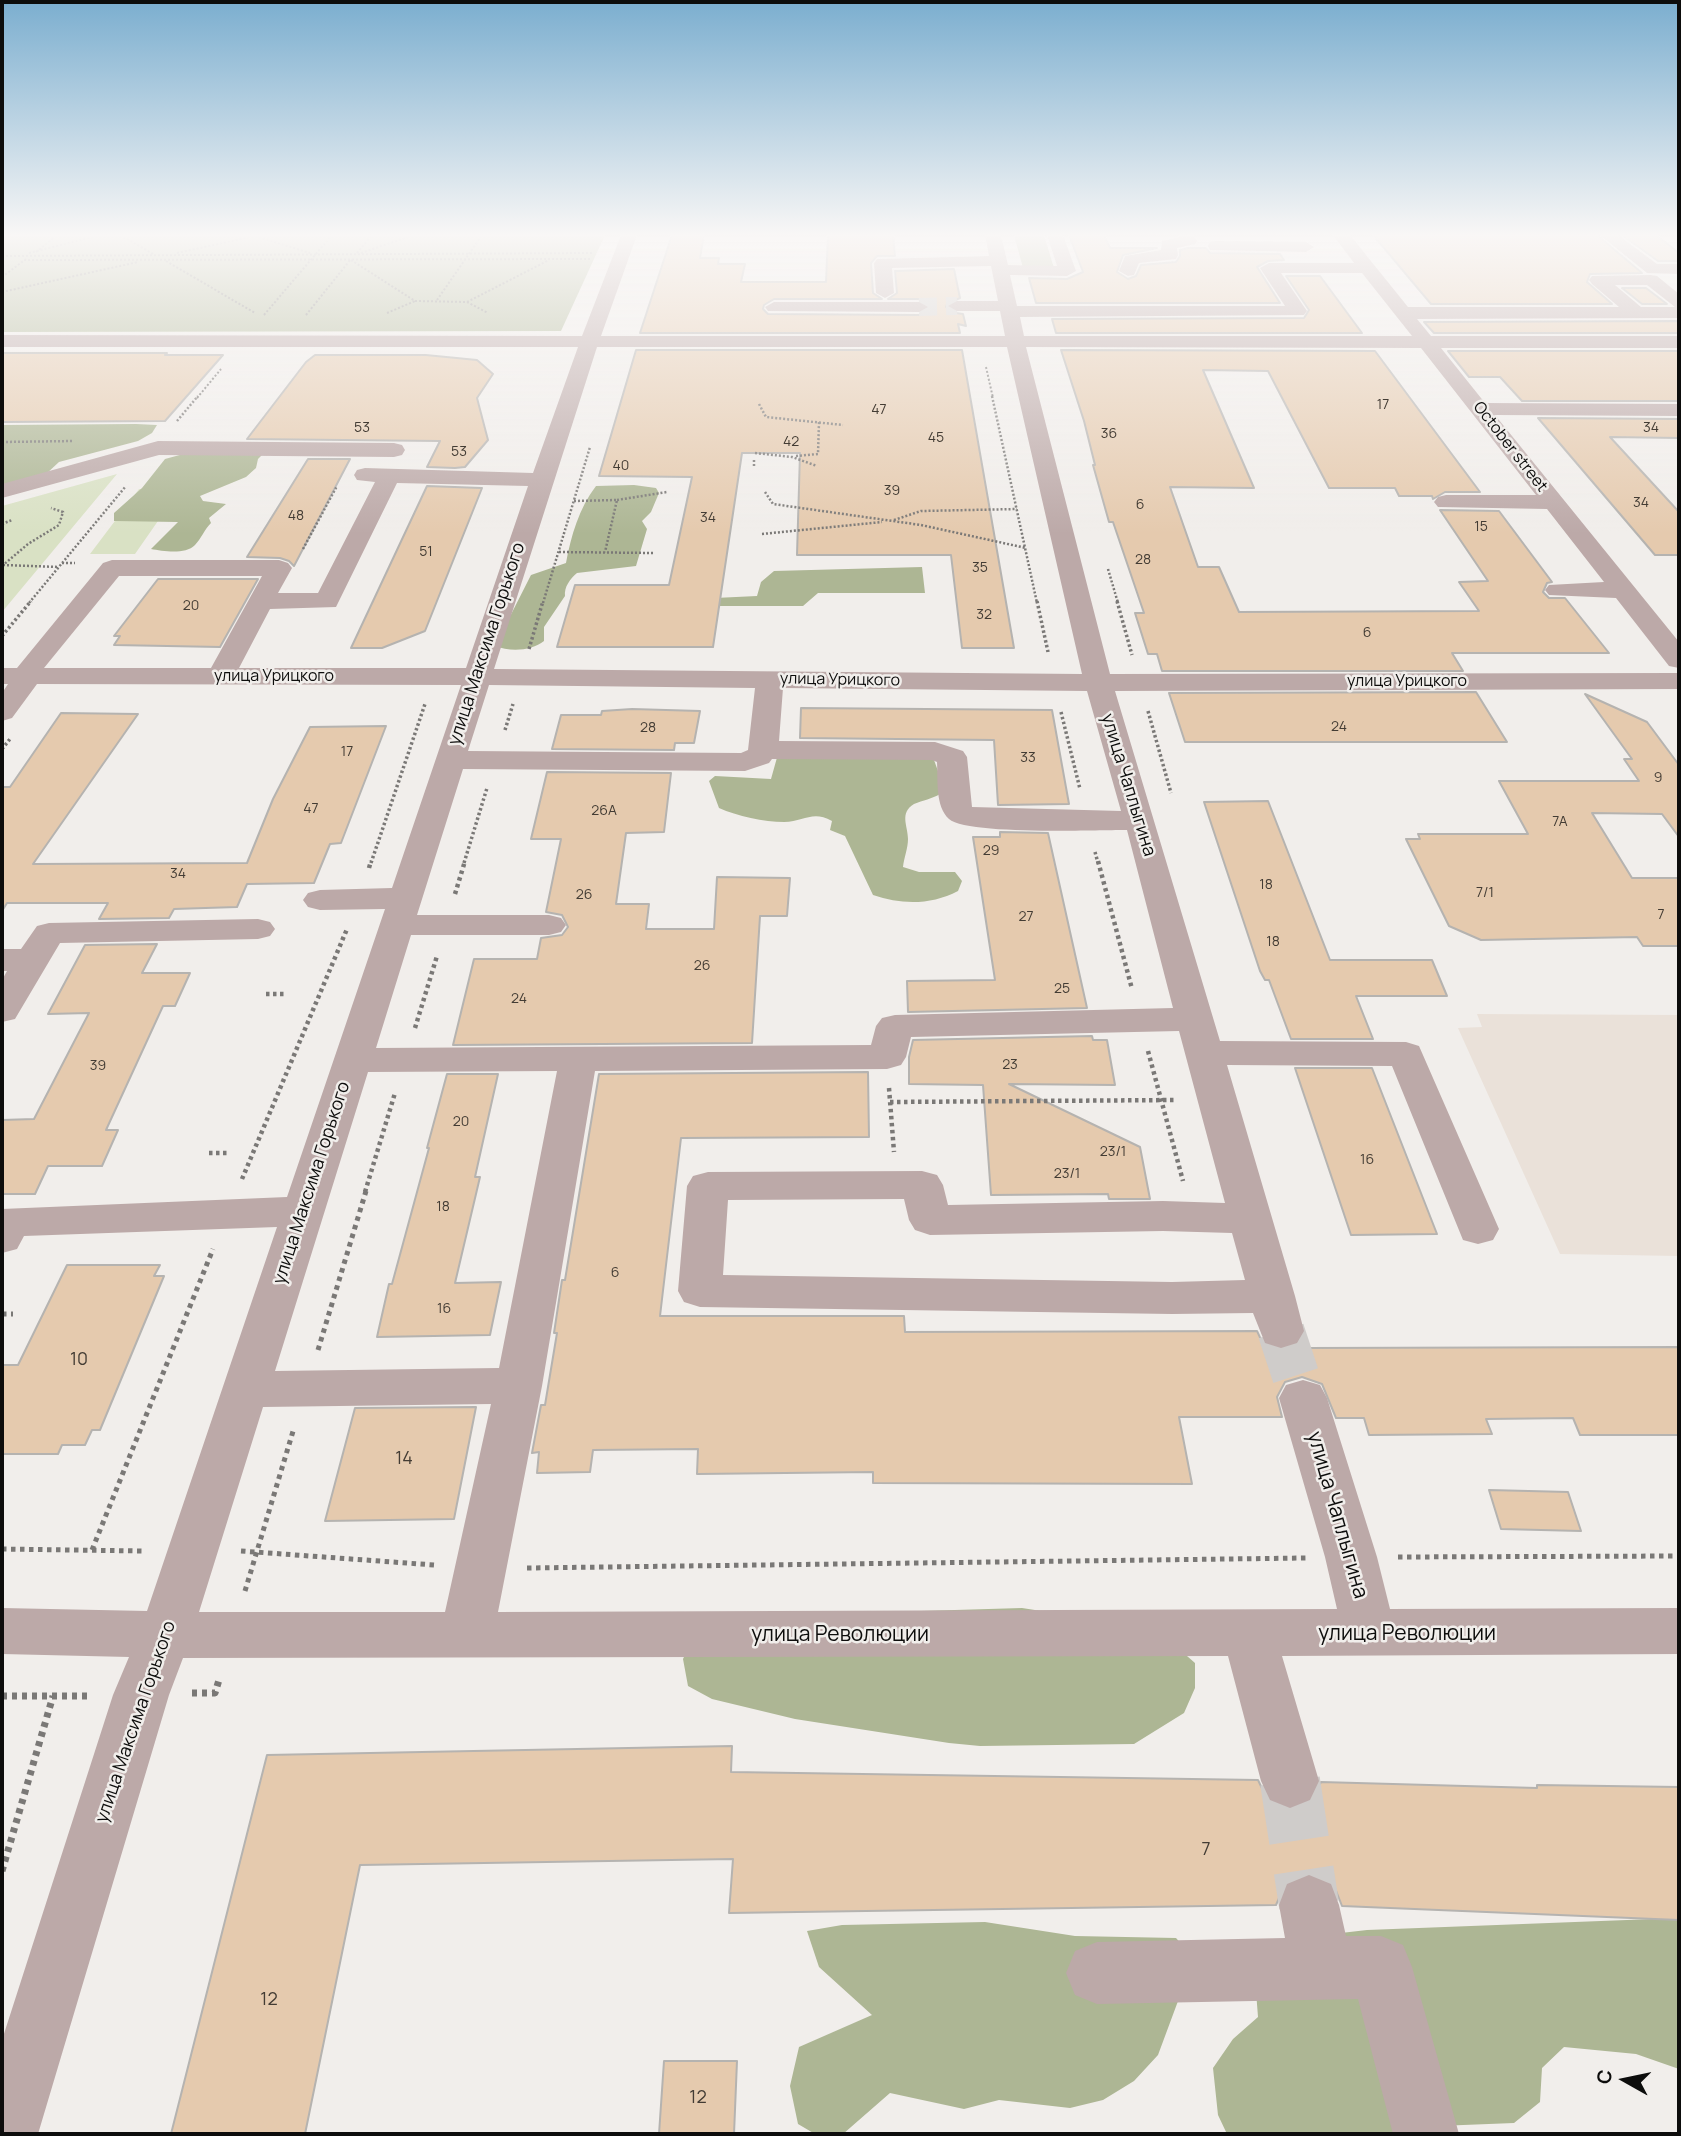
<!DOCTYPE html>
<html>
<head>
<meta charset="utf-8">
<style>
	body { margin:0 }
	#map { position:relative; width:1681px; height:2136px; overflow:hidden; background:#f1eeeb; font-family:Manrope,sans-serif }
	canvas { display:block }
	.frame { position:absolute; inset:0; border:4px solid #0d0d0c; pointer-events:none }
	.north { position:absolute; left:1590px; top:2045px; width:70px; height:70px; -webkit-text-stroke:5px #f1eeeb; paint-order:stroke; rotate:279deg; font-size:19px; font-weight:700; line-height:28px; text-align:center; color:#0d0d0c }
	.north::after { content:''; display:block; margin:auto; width:24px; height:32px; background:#0d0d0c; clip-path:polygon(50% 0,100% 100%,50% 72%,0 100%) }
</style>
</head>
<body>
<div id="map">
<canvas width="1681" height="2136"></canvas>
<div class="frame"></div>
<div class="north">С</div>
</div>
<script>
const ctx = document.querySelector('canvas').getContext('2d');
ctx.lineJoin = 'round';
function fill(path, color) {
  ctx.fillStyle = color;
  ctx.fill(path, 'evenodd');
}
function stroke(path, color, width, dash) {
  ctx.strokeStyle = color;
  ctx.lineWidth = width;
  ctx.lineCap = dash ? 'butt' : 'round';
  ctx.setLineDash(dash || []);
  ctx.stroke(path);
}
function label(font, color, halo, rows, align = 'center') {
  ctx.font = font + ' Manrope,sans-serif';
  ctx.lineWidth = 5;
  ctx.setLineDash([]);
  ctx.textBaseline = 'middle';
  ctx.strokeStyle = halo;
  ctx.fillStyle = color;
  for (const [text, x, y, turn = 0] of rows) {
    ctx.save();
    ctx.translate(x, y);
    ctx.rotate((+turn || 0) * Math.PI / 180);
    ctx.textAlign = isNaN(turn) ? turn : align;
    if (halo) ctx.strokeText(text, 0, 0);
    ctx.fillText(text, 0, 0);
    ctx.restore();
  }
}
fill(new Path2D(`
	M1477,1014L1679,1015V1256L1560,1254L1458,1028L1482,1027Z`), '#eae1d9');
fill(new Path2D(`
	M117,474L2,612V506Z
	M181,488L135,554H90L139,489Z`), '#d9e1c4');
fill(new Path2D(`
	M2,235H605L561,331L2,332Z
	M1014,235H1044L1054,268H1023Z
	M136,424L157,425L152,433L138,441L59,462L45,475L2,485V426L4,425Z
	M187,453L262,455L258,459L256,468L246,477L200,496L203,501L226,504L209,518L211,523C204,530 201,539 195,545C185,555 163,551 151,549L178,522L114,521V513L142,488L165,459Z
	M634,485L656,488L659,493L651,512L642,521L647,529L636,566L577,573C570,579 564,587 565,596L544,627V641C532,651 510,652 495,646L531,575L566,563C571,536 579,508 596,486Z
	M922,567L925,593H818L803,606H692L694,599L757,596L761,582L774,571Z
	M778,754H902L934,760L943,785L940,794C932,799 923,800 914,804C899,813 908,826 908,839C908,848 904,858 903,867L919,872H955L962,881L958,891C931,905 902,905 873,895L845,836L830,830L832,821C812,810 804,822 784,822C764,822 737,816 719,808L709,781L715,776L771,779Z
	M1022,1608L1112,1622L1171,1642L1195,1663V1688L1184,1713L1134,1744L980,1746L949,1743L795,1719L712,1699L688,1686L683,1659L695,1634L753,1616Z
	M1679,1918V2069L1636,2054L1564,2047L1542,2068L1540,2102L1514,2123L1438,2126L1436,2134H1227L1218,2115L1213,2068L1233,2039L1258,2017L1255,1978L1263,1942L1367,1930Z
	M985,1922L1075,1936L1176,1938L1201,1966L1181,1993L1158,2055L1134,2081L1103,2100L1070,2108L999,2100L964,2109L890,2093L843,2134H815L798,2124L790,2086L799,2047L872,2015L819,1967L807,1931L842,1925Z`), '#adb694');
const building = new Path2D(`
	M672,235H704L700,258H719L718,264H745L741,282H826L828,235H893L895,256H877L871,263L873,293L882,299H774L764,305L763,309L768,314L919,315L930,306L919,299H888L897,293L895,271L954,269L960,298L947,304L946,307L956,313L963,314L966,326L958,324L960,333H640Z
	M1069,235H1104L1110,248H1157L1123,255L1117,272L1128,279L1136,276L1141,265L1176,262L1180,256V250L1188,248H1206L1210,253L1280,254L1284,260L1268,261L1257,267L1280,303H1036L1029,278L1067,279L1083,272Z
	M1373,235H1597L1642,273L1590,274L1587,282L1612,304H1431Z
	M1622,235H1656L1679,253V261H1658Z
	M1286,276H1320L1362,333H1056L1052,319L1304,318L1309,310Z
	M1622,288H1646L1667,304H1642Z
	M1679,321V333H1434L1424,322Z
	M636,350H962L1014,648H962L951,555H797L800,453H742L713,647H557L575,585H669L692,477L599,476Z
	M1061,350L1375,351L1480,492H1445L1433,499L1432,496H1399L1395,488H1329L1268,371L1203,370L1254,488L1170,487L1198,567H1219L1239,612L1479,611L1459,582L1488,581L1440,510L1499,511L1552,582L1547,583L1543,592L1549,598H1565L1609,653H1452L1463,671H1162L1157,654H1148L1135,613H1144L1113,522H1109L1093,465H1095L1084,421Z
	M1448,351H1679V401H1522L1500,377H1469Z
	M2,353H167L165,355H223L165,421L2,422Z
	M315,355H426L477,360L493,374L477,398L488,440L465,467L455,468L427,467L440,441L247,439L306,362Z
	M1538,418L1679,419V438L1610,437L1679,512V555H1655Z
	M308,459H350L294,566L289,561L280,558L247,557Z
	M427,486L482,488L425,631L382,648H351Z
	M158,579H258L220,647L114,645L120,636H114Z
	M1476,692L1507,742H1185L1169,693Z
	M1585,694L1647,722L1679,765V837L1662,814L1592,813L1632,878H1679V946H1643L1637,937L1481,940L1449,926L1406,839H1420L1418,834H1528L1499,781H1639L1624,759H1632Z
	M801,708L1052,710L1069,804L998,805L994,740L800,738Z
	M632,709L700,711L694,743H675L674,750L552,749L561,715H601L602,711Z
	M61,713L138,714L33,864L247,863L273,799L310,727L386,726L341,843L330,844L314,883L247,884L237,907L174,909L169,918L99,919L108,903H7L2,911V787H10Z
	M547,772L671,773L664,832L626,833L616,904H649L646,929H714L717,877L790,878L787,916H760L752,1043L453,1045L474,959H537L541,938L562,935L568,927L562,915L546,912L561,839H531Z
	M1268,801L1330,960H1432L1447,996H1356L1373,1039H1291L1269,980H1265L1260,971L1204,802Z
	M1000,832L1048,833L1087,1008L908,1012L907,981L995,980L973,837H1000Z
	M157,944L142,973H190L175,1006H163L106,1130H118L102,1166H48L35,1194H2V1120L34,1119L89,1013L48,1014L85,945Z
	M1092,1036L1093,1040H1107L1115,1085L1009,1084L1140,1147L1150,1199H1109L1108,1194L991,1195L983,1085L909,1084V1057L913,1040Z
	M1295,1068H1372L1437,1234L1351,1235Z
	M868,1072L869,1137L681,1138L660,1316H904L905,1332L1257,1331L1264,1346L1280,1351L1298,1346L1304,1336L1307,1348L1679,1347V1435H1580L1573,1418L1486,1419L1492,1434L1369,1435L1364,1418H1336L1322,1384L1302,1377L1285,1382L1277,1397L1282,1417H1179L1192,1484L873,1483V1472L697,1474L698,1449L593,1450L590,1472L537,1473L539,1452L532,1453L541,1405H545L557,1333H554L562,1280H565L599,1074Z
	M447,1074H498L475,1177H480L455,1283L501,1282L490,1335L377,1337L389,1284H392L429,1148H427Z
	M67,1265H160L154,1276H164L100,1430H92L85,1445H62L58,1454H2V1365H18Z
	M476,1407L454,1519L325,1521L355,1408Z
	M1489,1490L1568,1492L1581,1531L1501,1529Z
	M732,1746L731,1772L1258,1780L1268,1801L1289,1810L1311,1802L1321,1782L1537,1788V1785L1679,1787V1920L1342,1906L1333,1883L1310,1873L1286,1882L1276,1905L729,1913L733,1859L360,1865L305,2134H171L267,1755Z
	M664,2061H737L734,2134H659Z`);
fill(building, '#e5caae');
stroke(building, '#b5b3b0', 2);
stroke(new Path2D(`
	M919,307L957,306`), '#cfccca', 18, [18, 9]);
stroke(new Path2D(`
	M1281,1331L1303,1398`), '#cfccca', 47, [47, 24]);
stroke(new Path2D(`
	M1290,1781L1309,1905`), '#cfccca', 60, [60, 30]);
stroke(new Path2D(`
	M120,235L155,255
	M255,236L310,253
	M36,252L57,235
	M29,253L100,235
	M177,253L259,235
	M357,253L372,235
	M361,253L414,235
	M2,256L592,253
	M24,260L590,259
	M351,260L415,301L467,302L488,313
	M166,261L255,313
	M2,277L26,259
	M2,292L138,262
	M437,300L482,235
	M467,302L549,260
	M387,313L415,301
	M264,315L332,235
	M306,315L351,259
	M986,367L993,398
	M197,398L221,369`), '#7a7876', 2, [2, 2]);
stroke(new Path2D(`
	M992,396L1037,603
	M759,404L766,417L843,425
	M177,421L198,396
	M2,442L73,441
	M755,453L792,457L817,466
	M796,456L818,454L819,422
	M754,460V466
	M765,492L773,504L921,525L1026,548
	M617,500L667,492
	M574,501L617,500L605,552
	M894,520L921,511L1017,509
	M2,524L12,520
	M762,534L882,522
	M303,549L337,486
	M559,552L654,553
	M62,563H75
	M3,565L59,567
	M2,566L28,544L59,525L63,512L51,508
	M1108,569L1118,603
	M29,603L126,486
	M543,603L590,447`), '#7a7876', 2.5, [2, 2]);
stroke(new Path2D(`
	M1037,601L1048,652
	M1117,601L1132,655
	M2,636L31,601
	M529,649L543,601
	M1148,711L1171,793
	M1061,712L1080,789
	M505,730L513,704
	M2,749L10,739
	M1095,852L1098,863
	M371,863L425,704
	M464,863L487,788`), '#7a7876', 3.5, [2.5, 2.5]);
stroke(new Path2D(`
	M1098,861L1132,989
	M369,868L371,861
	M455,894L465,861
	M266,994H286
	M415,1028L437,956
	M1148,1051L1183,1181
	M889,1088L894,1152
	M890,1102L1176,1100
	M209,1153H230
	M242,1179L347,929
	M365,1192L395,1093`), '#7a7876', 4.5, [3.5, 3.5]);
stroke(new Path2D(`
	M2,1314H13
	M318,1350L366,1191
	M2,1549L144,1551
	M92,1550L213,1249
	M241,1551L434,1565
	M1398,1557L1679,1556
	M527,1568L1306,1558
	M245,1591L294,1428`), '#7a7876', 5, [4.5, 4.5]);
stroke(new Path2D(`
	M192,1693H215L219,1680
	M2,1696H92
	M2,1871L53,1696`), '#7a7876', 7, [5, 5]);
fill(new Path2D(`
	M621,235H637L601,336H1005L1000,311H957L948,306L957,301H998L991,266L892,268L894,293L885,298L876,293L874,263L877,259L989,256L985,235H1001L1008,265L1057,266L1047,235H1063L1076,271L1067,276L1010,275L1017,306H1285L1260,268L1269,263H1354L1333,235H1350L1408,307H1619L1592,284L1589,280L1592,276L1651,275L1657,276L1679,294V318L1417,319L1431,336H1679V348H1441L1485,403L1679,404V416L1495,415L1679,642V668L1669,666L1616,598L1549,595L1545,590L1549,585L1604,582L1547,509L1438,507L1434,502L1438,497L1446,495H1536L1421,348L1026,347L1110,674L1679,673V689L1115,691L1220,1041L1406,1042L1419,1046L1499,1229L1493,1240L1478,1244L1463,1240L1392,1066L1227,1065L1295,1296L1304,1331L1297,1343L1281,1348L1265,1343L1253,1313L1172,1314L700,1307L684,1302L678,1291L687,1186L693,1176L708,1172L922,1171L937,1175L943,1185L948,1205L1163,1201L1225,1203L1179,1031L911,1037L906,1057L901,1065L887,1069L595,1071L542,1386L498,1612L1337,1609L1325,1557L1279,1398L1286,1385L1303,1380L1320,1385L1327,1398L1377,1557L1390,1609L1679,1608V1654L1282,1656L1319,1781L1310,1800L1290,1808L1270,1800L1261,1781L1228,1656L183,1658L169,1695L38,2134H2V2040L113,1695L129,1657L2,1654V1608L147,1611L277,1227L24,1236L17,1249L2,1253V1209L287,1197L385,909L320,910L308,907L303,900L308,893L320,890L392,888L461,685L37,684L12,718L2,721V693L8,684H2V668H17L103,563L112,560H279L288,563L292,568L278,593H318L375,482L357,480L354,475L357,470L365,468L533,473L578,347H2V335L582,336ZM1281,273H1362L1412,336H1024L1020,317L1304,315L1307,311ZM1615,285H1647L1675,307H1641ZM597,347H1007L1082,674L494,669ZM397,483L528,486L466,668H239L270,609L336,607ZM119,576H262L211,668H44ZM489,685L755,688L748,750L741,753L468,751ZM783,688L1087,691L1121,811L972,807L967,757L963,751L935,742L779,741ZM772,759L932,760L937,762C938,780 935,806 949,819C966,835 1096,830 1127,830L1173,1008L895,1015L882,1018L876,1026L871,1045L376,1048L411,935H549L561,932L566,925L561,918L549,915H417L463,769L745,771L769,763ZM557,1071L499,1368L275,1371L368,1072ZM904,1199L909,1220L915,1230L930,1235L1163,1231L1232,1233L1245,1280L1172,1282L723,1275L728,1200ZM491,1404L445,1612H199L263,1407Z
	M1178,235H1194L1197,241L1195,244L1177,248L1178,255L1176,259L1139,263L1134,275L1128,276L1119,271L1125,256L1161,250L1162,241L1179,237Z
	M1600,235H1618L1657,264H1679V274L1647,273Z
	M1216,241L1306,242L1314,247L1306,252L1210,250L1208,246L1210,242Z
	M774,302H919L928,307L919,312L768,311L765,307Z
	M158,441L394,443L402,445L405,450L402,455L394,457L159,455L2,498V484Z
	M258,919L270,922L275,929L270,936L258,939L60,943L15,1019L2,1022V980L7,971H2V949H21L37,926L49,923Z
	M1309,1875L1331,1884L1339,1905L1346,1936H1381L1403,1945L1412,1967L1459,2134H1393L1358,1999L1097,2004L1075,1995L1066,1973L1075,1951L1097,1942L1285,1938L1279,1905L1287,1884Z`), '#bca9a8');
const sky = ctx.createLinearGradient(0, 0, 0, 534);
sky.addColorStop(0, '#7baecf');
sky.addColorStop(0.44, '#f9f7f6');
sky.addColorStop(1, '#f9f7f600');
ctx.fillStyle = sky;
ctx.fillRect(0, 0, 1681, 534);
label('14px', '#433c34', null, [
	["17",1383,405],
	["47",879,410],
	["53",362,428],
	["34",1651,428],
	["36",1109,434],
	["45",936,438],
	["42",791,442],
	["53",459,452],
	["40",621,466],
	["39",892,491],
	["34",1641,503],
	["6",1140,505],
	["48",296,516],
	["34",708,518],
	["15",1481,527],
	["51",426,552],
	["28",1143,560],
	["35",980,568],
	["20",191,606],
	["32",984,615],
	["6",1367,633],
	["24",1339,727],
	["28",648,728],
	["17",347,752],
	["33",1028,758],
	["9",1658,778],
	["47",311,809],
	["26А",604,811],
	["7А",1560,822],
	["29",991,851],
	["34",178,874],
	["18",1266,885],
	["7/1",1485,893],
	["26",584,895],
	["7",1661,915],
	["27",1026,917],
	["18",1273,942],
	["26",702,966],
	["25",1062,989],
	["24",519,999],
	["23",1010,1065],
	["39",98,1066],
	["20",461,1122],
	["23/1",1113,1152],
	["16",1367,1160],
	["23/1",1067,1174],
	["18",443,1207],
	["6",615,1273],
	["16",444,1309]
]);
label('16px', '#0d0d0c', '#f1eeeb', [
	["October street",1510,447,52],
	["улица Урицкого",274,677],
	["улица Урицкого",840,680,1],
	["улица Урицкого",1407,682]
]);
label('18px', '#0d0d0c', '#f1eeeb', [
	["улица Максима Горького",487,644,-72],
	["улица Чаплыгина",1128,785,73],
	["улица Максима Горького",312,1183,-72],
	["улица Максима Горького",136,1722,-71]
]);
label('18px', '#433c34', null, [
	["10",79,1360],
	["14",404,1459],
	["7",1206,1850],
	["12",269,2000],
	["12",698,2098]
]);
label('21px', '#0d0d0c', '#f1eeeb', [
	["улица Чаплыгина",1337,1515,74],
	["улица Революции",1407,1634],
	["улица Революции",840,1635]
]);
</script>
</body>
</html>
